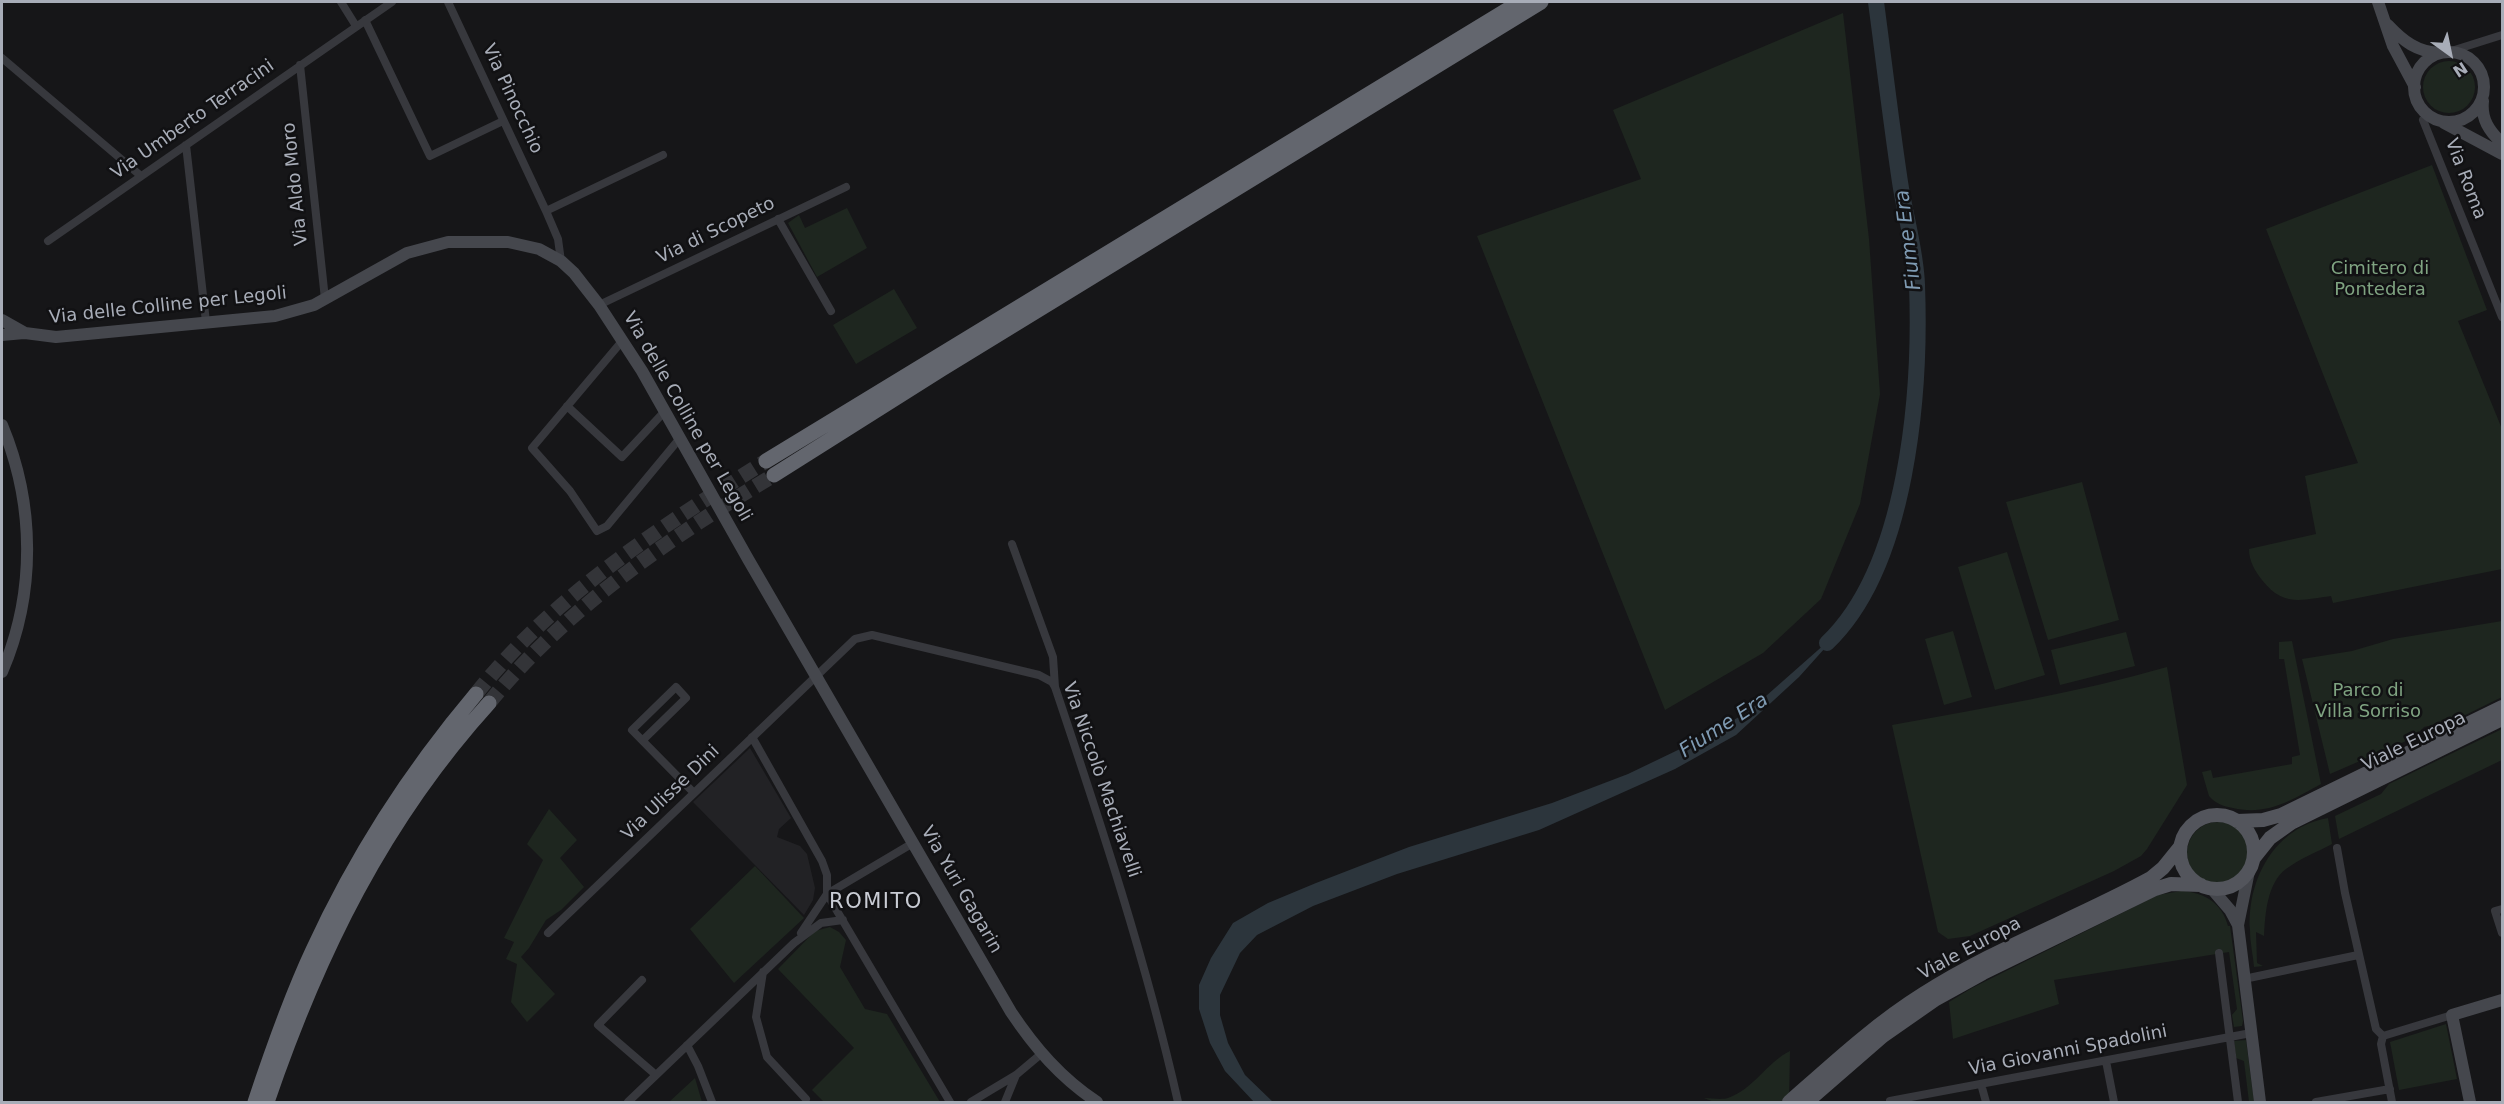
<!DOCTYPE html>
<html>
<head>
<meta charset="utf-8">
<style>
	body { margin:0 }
	#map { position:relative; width:2504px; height:1104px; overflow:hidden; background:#161618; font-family:"DejaVu Sans",sans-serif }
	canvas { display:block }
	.frame { position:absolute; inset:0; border:3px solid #a8adb8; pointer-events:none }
	.north { position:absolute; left:2420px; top:24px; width:60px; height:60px; -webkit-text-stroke:4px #111113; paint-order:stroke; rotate:147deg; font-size:16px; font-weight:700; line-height:24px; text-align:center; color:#a8adb8 }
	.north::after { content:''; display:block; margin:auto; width:21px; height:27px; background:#a8adb8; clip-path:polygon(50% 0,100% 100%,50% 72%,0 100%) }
</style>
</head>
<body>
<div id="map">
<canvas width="2504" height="1104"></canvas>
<div class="frame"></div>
<div class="north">N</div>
</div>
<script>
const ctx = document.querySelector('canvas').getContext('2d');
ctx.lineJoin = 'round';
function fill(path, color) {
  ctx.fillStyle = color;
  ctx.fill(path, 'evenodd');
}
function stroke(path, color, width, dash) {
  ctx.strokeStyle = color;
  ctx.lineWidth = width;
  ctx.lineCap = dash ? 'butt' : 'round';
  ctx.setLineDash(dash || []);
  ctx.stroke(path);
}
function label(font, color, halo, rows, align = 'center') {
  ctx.font = font + ' "DejaVu Sans",sans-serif';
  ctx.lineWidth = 5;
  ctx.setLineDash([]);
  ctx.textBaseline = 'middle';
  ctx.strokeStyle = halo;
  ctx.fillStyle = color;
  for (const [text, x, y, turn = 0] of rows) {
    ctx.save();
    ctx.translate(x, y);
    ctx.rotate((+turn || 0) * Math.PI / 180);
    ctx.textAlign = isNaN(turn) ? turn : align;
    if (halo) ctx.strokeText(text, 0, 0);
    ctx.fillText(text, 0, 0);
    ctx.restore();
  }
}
fill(new Path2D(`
	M750,748L791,818L779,829L777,837L800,846L807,854L815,888L813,900L804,915L693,802Z`), '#222225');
fill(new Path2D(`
	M1843,13L1869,239L1880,394L1860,504L1821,599L1763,653L1665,710L1477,236L1641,179L1613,110Z
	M2423 87a26 26 0 1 1 52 0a26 26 0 1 1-52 0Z
	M2432,165L2487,310L2458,321L2502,429V569L2333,603L2331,596C2301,600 2283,607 2262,580C2255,571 2249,561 2249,549L2316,534L2305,476L2358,463L2266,229Z
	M847,208L867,248L817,277L788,223L799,215L805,228Z
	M894,289L917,328L856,364L833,325Z
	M2082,482L2119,620L2048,640L2006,502Z
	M2007,552L2045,675L1995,690L1958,567Z
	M2502,621V697L2441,727L2433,725L2424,727L2413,738L2330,774L2302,659L2352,651L2393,639Z
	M1953,631L1972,697L1944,705L1925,639Z
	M2126,632L2135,666L2060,685L2051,650Z
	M2292,641L2321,784C2292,800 2267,816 2233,808C2223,806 2216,804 2209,796L2202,772L2211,770L2213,778L2292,764V757L2300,755L2284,659H2279V642Z
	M2167,667L2187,785L2147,849L2141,856L2114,871L1970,936L1948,939L1938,932L1892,725C1984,708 2077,693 2167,667Z
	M2502,729V760L2339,839L2335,816L2381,794L2389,784Z
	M549,809L577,840L560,858L584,887L561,910L546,920L529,948L521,957L555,994L527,1022L511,1002L517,964L506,959L514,942L504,938L543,860L527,844Z
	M2328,818L2332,844C2317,852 2299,859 2286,869C2267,883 2265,915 2264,936L2256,932L2257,963L2263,966L2254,967C2253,955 2250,942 2250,930C2247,879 2275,827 2328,818Z
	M2187 853a31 31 0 1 1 62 0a31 31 0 1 1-62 0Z
	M755,866L804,918L734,983L690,929Z
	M2181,891C2204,892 2222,903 2228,926H2230L2243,1021L2242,1026L2234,1027L2232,1015L2237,1009L2229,952L2054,980L2059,1004L1953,1039L1949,1002L1972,988L2158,895Z
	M830,927L839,932L846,940L840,967L865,1009L887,1014L940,1102H824L812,1090L854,1048L778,969L815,931Z
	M2446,1024L2457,1079L2399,1090L2390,1042Z
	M2246,1040L2254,1102H2249L2244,1061L2236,1058L2234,1041Z
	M1790,1051L1789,1102H1714L1704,1098C1711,1098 1721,1100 1728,1098C1754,1089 1767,1062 1790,1051Z
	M695,1078L702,1102H669Z`), '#1e261f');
fill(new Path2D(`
	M1843,628L1799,677L1736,735L1675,769L1539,830L1397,874L1313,906L1257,935L1240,953L1220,995V1015L1228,1043L1245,1075L1273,1102H1254L1225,1071L1210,1043L1199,1009V985L1211,958L1233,923L1268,903L1316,883L1409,847L1552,803L1628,774L1705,737L1749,711Z`), '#2c353c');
stroke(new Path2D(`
	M1827,643C1908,566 1921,392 1917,285C1916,251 1905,216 1900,182C1891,122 1884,62 1876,2`), '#2c353c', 16);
stroke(new Path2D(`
	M476,694C553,596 662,526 766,461
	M489,703C567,607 670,538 774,475`), '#333438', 15, [15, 8]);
stroke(new Path2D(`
	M341,2L356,26
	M448,2L546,211L558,239L561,261
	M365,20L430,156L503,121
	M2445,53L2502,35
	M2,58L141,176
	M300,65L325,299
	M2423,120L2502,317
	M186,145L206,322
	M546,211L663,155
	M778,219L831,311
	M48,241L392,2
	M599,305L846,187
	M623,340L532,448L570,491L597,531L607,526L680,438
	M567,406L622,457L665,411
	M1012,544L1053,657L1055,687
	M752,737L822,861L827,875V894L950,1102
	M643,740L686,698L676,687L632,730L694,793
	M2337,848L2345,893L2376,1029L2383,1036
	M2502,909L2495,911L2502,933
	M548,933L855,639L872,635L1039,675L1052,682L1055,687C1101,824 1146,961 1178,1102
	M801,933L827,894L913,843
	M2219,953L2238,1102
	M763,972L756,1017L767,1057L806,1099
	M2244,979L2358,955
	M642,980L598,1025L656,1075
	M2383,1036L2452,1015
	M2383,1036L2381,1044L2392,1102
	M687,1045L698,1066L712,1102
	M2106,1061L2114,1102
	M1981,1084L1986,1102
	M1890,1101L2251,1033
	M628,1102L794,943L821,923L843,920
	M971,1102L1016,1075L1041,1054
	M1005,1102L1016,1075
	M2316,1102L2390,1089`), '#37383d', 8);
stroke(new Path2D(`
	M2378,2L2393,46L2415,87
	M2388,25C2403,41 2417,52 2440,53
	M2414 87a35 35 0 1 1 70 0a35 35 0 1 1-70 0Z
	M2483,101C2481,119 2489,131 2502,143
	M2444,123L2502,154
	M2,320L25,333L56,337L275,316L314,305L407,253L448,242H508L539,249L561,261L574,273L599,305L642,371L748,559L1011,1012C1035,1048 1061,1078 1097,1102
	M2,335L24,333
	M2,425C35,504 36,593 2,672
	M2249,871L2238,925L2260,1102
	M2212,889L2230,910L2238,925
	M2470,1102L2452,1015L2502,1000`), '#45474d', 12);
stroke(new Path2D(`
	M2180 852a37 37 0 1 1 74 0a37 37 0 1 1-74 0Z
	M2237,821L2263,820L2281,815L2502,707
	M2254,858L2270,838L2291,823L2502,719
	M1789,1102C1832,1064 1875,1024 1923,994C1995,948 2076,919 2151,878L2163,868L2180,847
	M1807,1102L1883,1036L1936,999L1983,973L2155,889L2171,884L2201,885`), '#53555c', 14);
stroke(new Path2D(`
	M766,461L1520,2
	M774,475L942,369L1541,2
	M255,1102C272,1051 290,999 313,950C355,858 411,771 476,694
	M267,1102C318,953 383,820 489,703`), '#63666e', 15);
label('18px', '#a8adb8', '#111113', [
	["Via Pinocchio",512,99,65],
	["Via Umberto Terracini",193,120,-35],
	["Via Roma",2465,179,69],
	["Via Aldo Moro",296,184,-96],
	["Via di Scopeto",716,231,-26],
	["Via delle Colline per Legoli",168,306,-6],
	["Via delle Colline per Legoli",687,417,60],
	["Viale Europa",2414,742,-26],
	["Via Niccolò Machiavelli",1101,780,71],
	["Via Ulisse Dini",671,793,-44],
	["Via Yuri Gagarin",961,890,60],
	["Viale Europa",1970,949,-28],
	["Via Giovanni Spadolini",2068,1051,-11]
]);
label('18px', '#7fa381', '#111113', [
	["Cimitero di",2380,269],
	["Pontedera",2380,290],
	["Parco di",2368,691],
	["Villa Sorriso",2368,712]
]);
label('italic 20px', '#7f9bb3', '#111113', [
	["Fiume Era",1909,240,-97],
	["Fiume Era",1724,726,-33]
]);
ctx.letterSpacing = '1.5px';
label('21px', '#c9ccd4', '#111113', [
	["ROMITO",876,903]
]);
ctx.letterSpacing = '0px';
</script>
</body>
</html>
